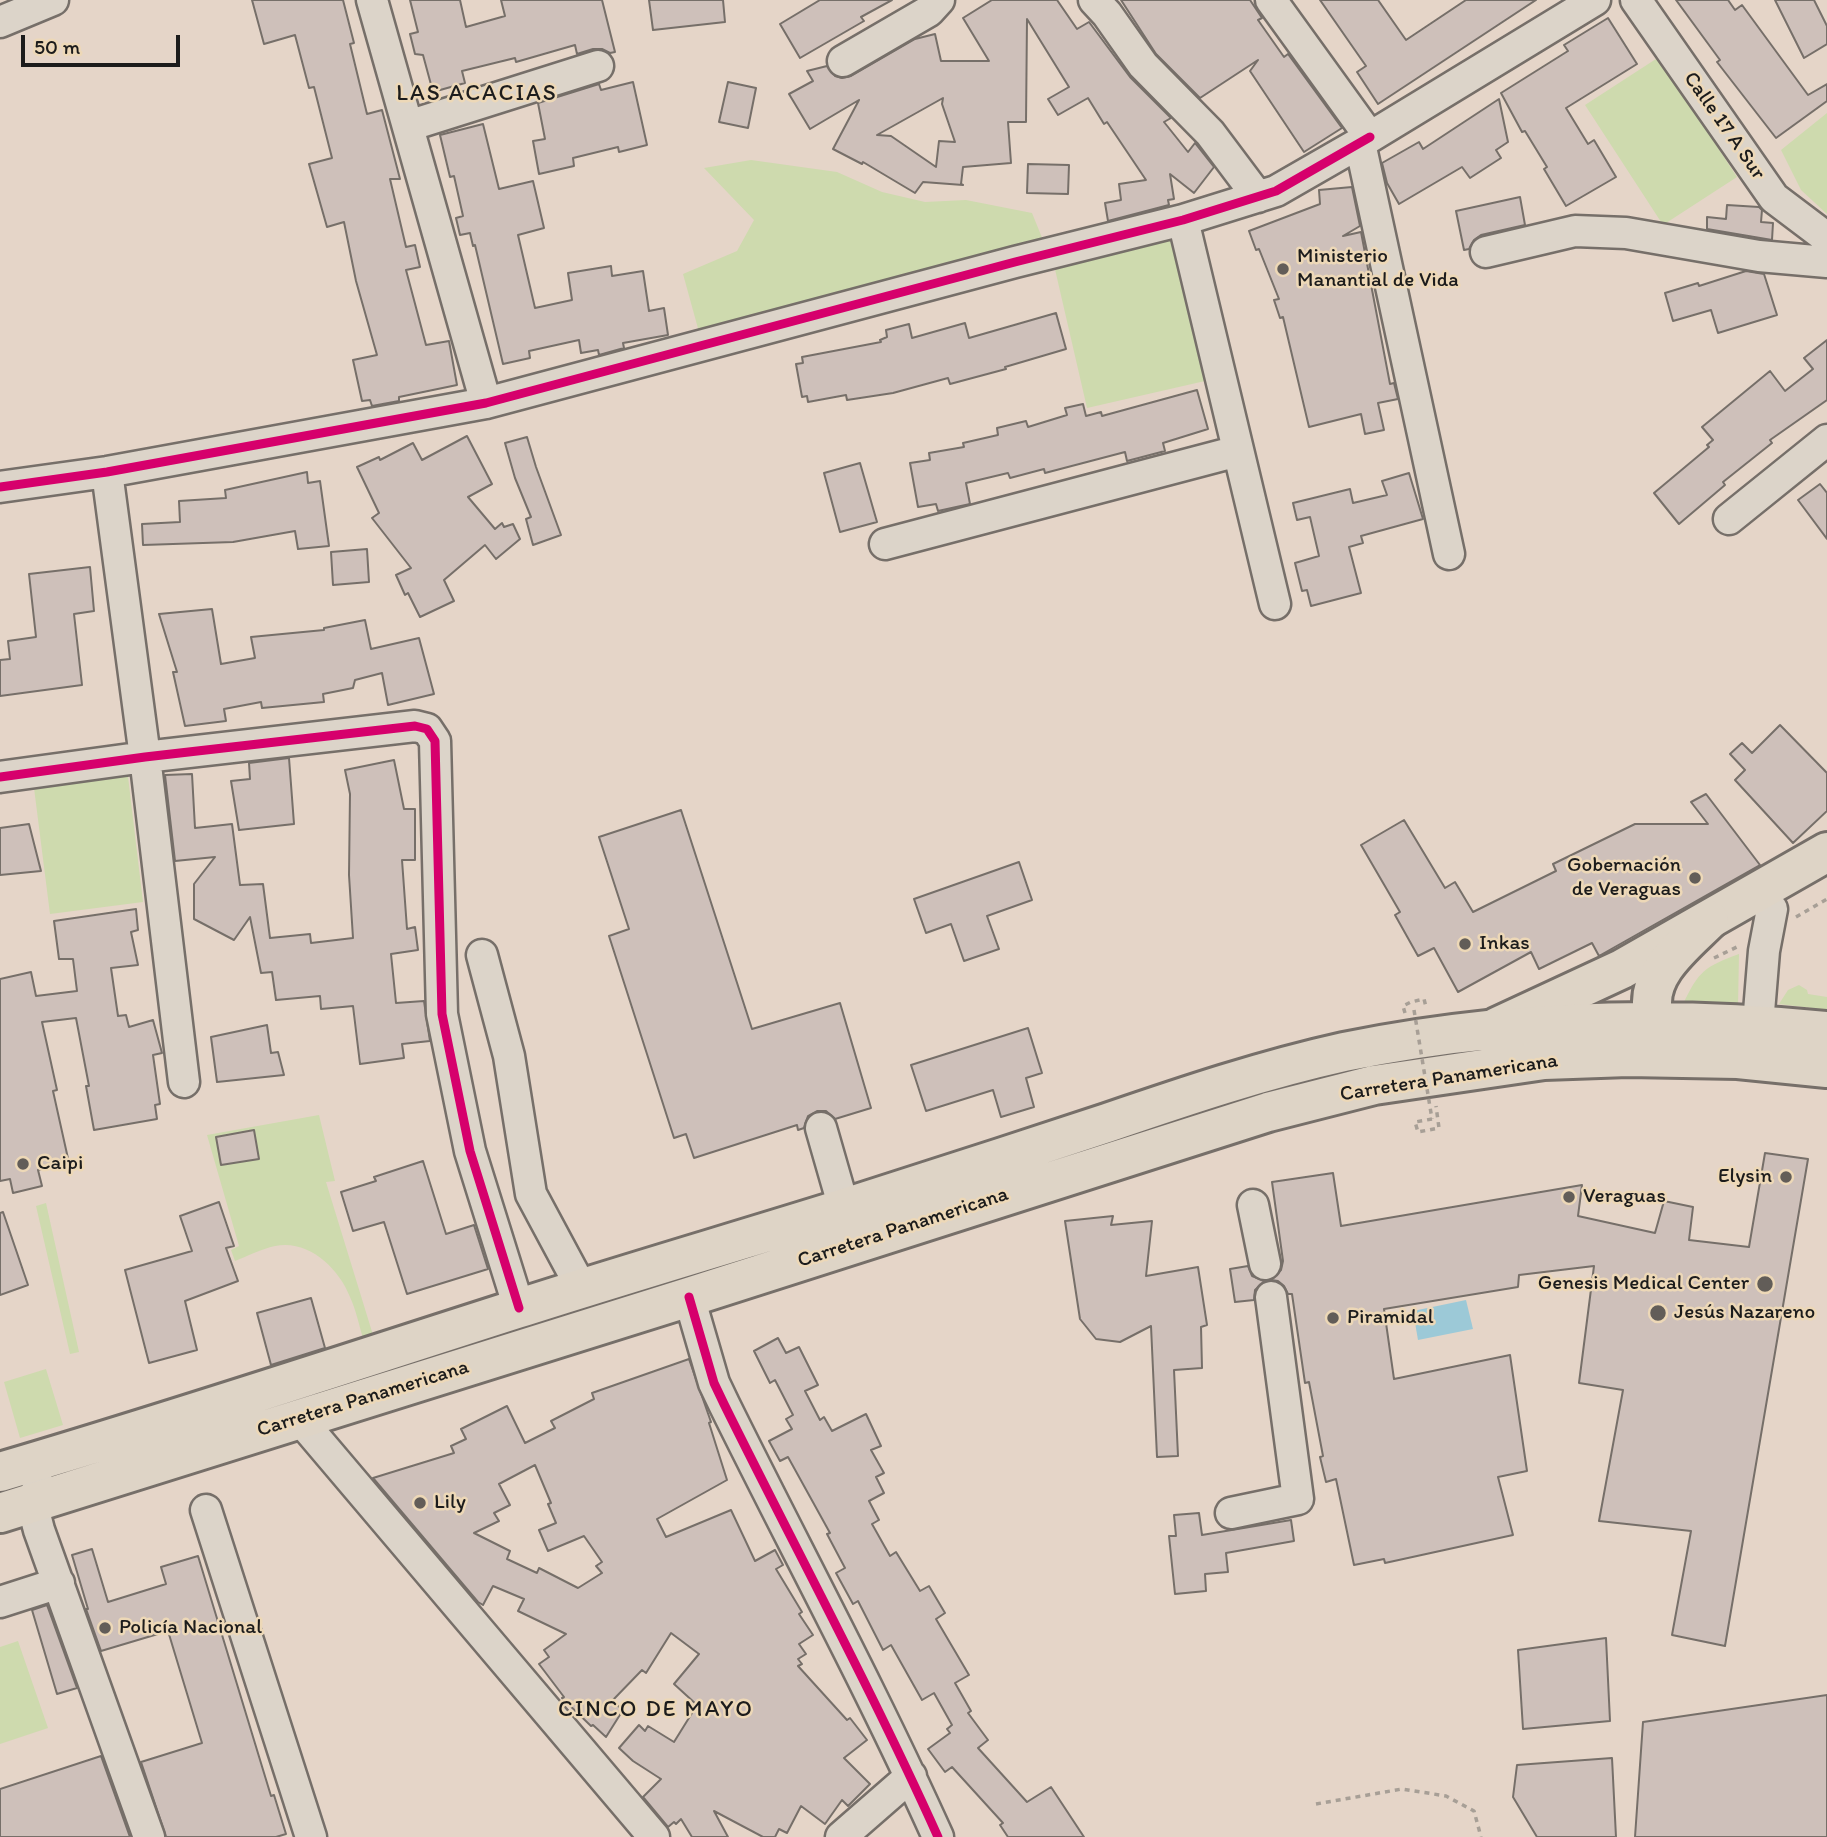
<!DOCTYPE html>
<html>
<head>
<meta charset="utf-8">
<style>
	body { margin:0 }
	#map { position:relative; width:1827px; height:1837px; overflow:hidden; background:#e5d5c8; font-family:Itim,sans-serif }
	canvas { display:block }
	.scale { position:absolute; left:21px; top:35px; width:159px; height:32px; box-sizing:border-box; border:4px solid #1c1c1c; border-top:0; padding-left:9px; font-size:21px; line-height:24px; white-space:nowrap; color:#1c1c1c; -webkit-text-stroke:5px #edd8b7; paint-order:stroke }
</style>
</head>
<body>
<div id="map">
<canvas width="1827" height="1837"></canvas>
<div class="scale">50 m</div>
</div>
<script>
const ctx = document.querySelector('canvas').getContext('2d');
ctx.lineJoin = 'round';
function fill(path, color) {
  ctx.fillStyle = color;
  ctx.fill(path, 'evenodd');
}
function stroke(path, color, width, dash) {
  ctx.strokeStyle = color;
  ctx.lineWidth = width;
  ctx.lineCap = dash ? 'butt' : 'round';
  ctx.setLineDash(dash || []);
  ctx.stroke(path);
}
function label(font, color, halo, rows, align = 'center') {
  ctx.font = font + ' Itim,sans-serif';
  ctx.lineWidth = 5;
  ctx.setLineDash([]);
  ctx.textBaseline = 'middle';
  ctx.strokeStyle = halo;
  ctx.fillStyle = color;
  for (const [text, x, y, turn = 0] of rows) {
    ctx.save();
    ctx.translate(x, y);
    ctx.rotate((+turn || 0) * Math.PI / 180);
    ctx.textAlign = isNaN(turn) ? turn : align;
    if (halo) ctx.strokeText(text, 0, 0);
    ctx.fillText(text, 0, 0);
    ctx.restore();
  }
}
fill(new Path2D(`
	M1659,57L1737,177L1663,225L1585,105Z
	M1827,113V214L1801,190L1781,150Z
	M751,160L837,172L882,192L925,202L966,200L1032,213L1045,245L699,332L683,274L737,251L754,220L704,168Z
	M1172,237L1205,381L1087,408L1054,265Z
	M127,768L143,902L50,914L33,780Z
	M1739,954L1738,1006L1683,1004C1699,971 1704,967 1739,954Z
	M1799,985L1807,990L1808,994L1827,997V1010L1779,1004L1788,990Z
	M319,1115L335,1181L326,1182L373,1335L363,1338C359,1325 356,1310 350,1297C339,1268 308,1239 275,1246C261,1249 248,1256 235,1261L231,1250L239,1246L207,1135Z
	M46,1203L79,1352L70,1354L36,1206Z
	M46,1369L63,1425L20,1438L4,1382Z
	M18,1641L48,1728L0,1744V1647Z`), '#cedaae');
fill(new Path2D(`
	M1466,1300L1473,1329L1418,1340L1413,1311Z`), '#9cc9d7');
const building = new Path2D(`
	M252,0H343L354,43L350,44L367,114L382,110L400,179H390L406,247L415,245L420,267L406,270L426,345L449,341L457,385L399,397V401L372,406L370,400L362,401L353,360L377,355L356,281L344,222L327,227L309,164L332,158L314,87L309,88L295,35L264,44Z
	M410,0H460L466,27L505,16L501,0H602L615,52L610,53L602,49H593L577,54L575,45L516,62L515,58L462,71L465,83L433,92L423,55L415,54L410,34L418,32Z
	M649,0H723L725,22L653,30Z
	M820,0H892L861,17L864,21L800,58L780,24Z
	M992,0H1057L1077,29L1089,22L1130,77L1171,118L1164,122L1188,152L1195,143L1214,167L1194,193L1170,174L1174,199L1168,200L1169,205L1108,221L1105,203L1121,200L1119,184L1146,180L1107,122L1104,124L1088,98L1058,115L1048,99L1069,87L1027,19L1026,122H1008L1011,163L963,167L961,184L963,185L923,182L915,193L863,162L862,164L833,149L859,100L810,129L789,94L813,81L807,71L827,66L835,76L842,78L851,76L915,39L935,34L941,61H989L963,18ZM943,98L942,104L955,142L939,141L936,167L891,136L877,135Z
	M1121,0H1250L1262,18L1258,20L1284,57L1288,54L1342,128L1304,152L1250,71L1258,60L1200,98L1156,54Z
	M1320,0H1378L1406,40L1466,0H1536L1378,104L1357,72L1366,66Z
	M1676,0H1728L1735,10L1742,5L1808,95L1827,84V101L1776,138L1717,62L1720,60Z
	M1775,0H1814L1827,26V44L1804,58Z
	M1608,18L1637,64L1566,108L1588,144L1594,140L1616,177L1566,206L1544,169L1547,167L1525,131L1522,132L1501,93L1568,51L1564,45Z
	M633,82L647,145L619,152L618,147L573,158L574,166L539,174L533,141L545,139L538,103L599,84L601,90Z
	M728,82L756,88L748,128L719,122Z
	M1499,99L1508,142L1496,150L1501,158L1470,178L1462,167L1399,204L1387,183L1382,163L1419,142L1423,149Z
	M483,124L499,189L533,181L544,228L518,235L535,308L572,300L568,273L611,266L612,276L643,271L649,311L664,308L668,335L623,343L624,348L599,355L598,350L581,353L579,340L529,351L530,358L503,364L475,245L473,246L470,233L460,235L456,218L463,216L454,176L450,177L440,135Z
	M1028,164L1069,165L1068,194L1027,193Z
	M1352,187L1360,226L1343,236L1361,232L1390,384L1394,383L1398,399L1378,403L1384,430L1365,434L1361,414L1309,427L1283,317L1280,318L1274,300L1279,299L1259,249L1256,250L1249,231L1320,204L1319,190Z
	M1520,197L1525,225L1481,235L1474,240L1469,249L1464,250L1456,211Z
	M1727,205L1759,207L1762,210L1761,222L1773,223L1772,240L1707,229V217L1726,219Z
	M1746,271L1764,274L1777,315L1718,333L1711,310L1673,321L1665,293L1698,283L1699,286Z
	M1056,313L1066,349L1005,367L1006,369L950,384L948,378L893,393L847,400L846,395L808,402L807,396L802,397L796,364L803,363L802,357L881,342L880,340L887,337L886,330L909,324L912,338L965,323L969,338Z
	M1827,340V400L1770,440L1772,443L1723,482L1725,485L1679,524L1654,493L1709,447L1707,445L1713,440L1702,427L1770,371L1785,391L1813,369L1804,358Z
	M1197,390L1208,429L1163,443L1165,451L1127,461L1125,452L1045,473L1044,469L1010,478L1008,473L966,483L970,504L938,511L936,504L918,507L910,463L930,460L929,453L964,447L963,443L998,435L997,428L1026,421L1028,427L1067,415L1065,408L1083,404L1086,416L1101,412L1102,416Z
	M467,436L492,484L468,497L495,529L502,523L504,527L513,524L520,539L496,559L485,545L444,580L454,601L420,617L408,593L405,595L396,575L411,568L372,518L379,513L357,467L379,457L380,460L413,443L422,460Z
	M527,437L536,467L561,535L533,545L526,519L531,517L515,478L505,443Z
	M860,463L877,522L840,532L824,473Z
	M307,472L308,483L320,481L329,546L298,549L295,531L233,542L143,545L142,524L180,522L179,501L226,498L225,490Z
	M1409,473L1423,519L1361,536L1363,543L1349,547L1361,593L1311,606L1307,590L1302,591L1295,563L1319,556L1310,517L1297,520L1293,503L1350,489L1353,503L1387,495L1382,481Z
	M1820,484L1827,493V539L1798,500Z
	M367,549L369,582L333,585L331,552Z
	M90,567L94,611L74,614L82,685L0,696V660L10,659L8,641L36,637L29,574Z
	M212,609L221,664L255,658L251,637L324,630V628L365,620L371,649L419,638L434,694L388,705L382,673L355,680L353,688L323,694L324,702L262,708L261,702L224,709L226,721L185,726L173,672H177L159,614Z
	M1780,725L1827,773V811L1793,843L1735,780L1745,770L1730,754L1742,743L1752,753Z
	M289,758L294,824L239,830L231,781L250,779L249,763Z
	M394,760L404,809H415V860H402L407,929L415,927L418,950L391,954L396,1003L424,1001L430,1041L402,1044L404,1058L360,1064L353,1006L321,1009L320,996L276,1000L272,972L261,973L250,917L234,940L194,919V884L215,857L175,861L165,775L192,774L195,828L232,824L240,885L263,884L270,938L310,934L311,943L353,938L349,875L350,794L345,770Z
	M1706,794L1760,865L1599,956L1592,943L1539,969L1531,952L1458,992L1434,948L1418,956L1395,915L1400,912L1361,845L1404,820L1445,888L1455,882L1473,912L1556,871L1553,864L1635,824H1708L1691,802Z
	M681,810L752,1029L840,1003L871,1108L835,1119L826,1111H817L808,1116L804,1128L798,1130L797,1125L694,1158L686,1134L674,1138L609,936L629,929L599,837Z
	M29,824L41,871L0,875V828Z
	M1019,862L1032,900L987,916L999,949L964,961L951,924L926,933L914,899Z
	M136,909L138,930L131,932L138,965L111,968L118,1016L126,1015L129,1027L153,1020L162,1053L153,1055L160,1104L155,1105L157,1119L94,1130L86,1086H89L76,1018L42,1022L57,1090L53,1091L69,1163L38,1170L42,1186L13,1193L10,1179L0,1181V979L31,972L36,996L77,991L73,959H59L54,921Z
	M267,1025L271,1053L278,1052L284,1075L217,1082L211,1037Z
	M1028,1028L1042,1073L1026,1078L1034,1107L1001,1117L993,1090L926,1111L911,1065Z
	M254,1130L259,1159L221,1165L216,1137Z
	M1765,1153L1808,1159L1725,1646L1672,1635L1691,1531L1599,1521L1623,1390L1579,1383L1594,1266L1519,1275L1518,1287L1384,1309L1394,1379L1510,1355L1527,1471L1498,1477L1513,1535L1385,1563L1384,1559L1354,1565L1336,1479L1326,1482L1320,1457L1323,1456L1309,1382L1305,1383L1292,1294H1288L1284,1286L1278,1281L1271,1280L1281,1270L1283,1261L1272,1182L1333,1173L1341,1226L1582,1185L1578,1216L1655,1233L1664,1201L1693,1207L1689,1240L1749,1247Z
	M423,1161L446,1234L474,1225L488,1269L407,1294L384,1222L353,1231L341,1192L376,1181L374,1177Z
	M219,1202L234,1246L226,1248L238,1281L185,1301L197,1350L149,1363L125,1270L192,1251L180,1216Z
	M3,1212L28,1285L0,1295V1213Z
	M1113,1216L1111,1225L1152,1221L1146,1276L1198,1267L1207,1325L1201,1327L1202,1368L1174,1370L1178,1456L1157,1457L1151,1326L1120,1342L1096,1339L1080,1319L1065,1221Z
	M1248,1266L1252,1276L1265,1281L1255,1290L1254,1300L1235,1302L1230,1269Z
	M311,1298L325,1348L271,1365L257,1313Z
	M778,1338L786,1353L799,1347L818,1385L805,1391L820,1420L824,1417L832,1431L866,1414L881,1446L871,1450L884,1473L876,1477L884,1493L869,1501L879,1520L872,1524L890,1556L896,1552L920,1591L929,1586L945,1613L936,1619L969,1675L955,1683L971,1711L968,1713L988,1740L978,1748L1027,1802L1051,1787L1084,1837H1008L1000,1825L1003,1823L952,1767L945,1772L928,1749L950,1733L947,1729L952,1725L934,1693L922,1700L891,1645L883,1650L858,1601L853,1604L836,1573L845,1568L827,1534L830,1533L788,1457L780,1461L769,1441L792,1429L786,1419L793,1415L775,1380L770,1383L754,1351Z
	M689,1359L711,1422L709,1423L727,1480L657,1519L666,1537L731,1510L755,1561L775,1550L783,1565L776,1569L802,1612L799,1614L813,1635L799,1644L806,1654L798,1659L802,1664L798,1666L847,1720L850,1718L867,1740L844,1758L870,1784L848,1806L842,1800L825,1824L801,1806L787,1833L779,1829L775,1837H763L714,1811L728,1837H692L681,1819L676,1824L674,1822L668,1827L643,1797L661,1779L633,1761L619,1748L639,1725L645,1731L648,1726L674,1742L697,1705L674,1684L699,1654L671,1633L646,1673L642,1670L612,1701L623,1710L606,1737L593,1725L591,1726L562,1698L564,1697L539,1664L549,1657L544,1650L566,1634L518,1611L524,1599L493,1586L483,1605L478,1602L373,1478L454,1453L451,1446L466,1439L461,1429L507,1406L525,1443L555,1428L551,1421L594,1399L592,1393ZM535,1465L551,1503L548,1504L556,1523L539,1530L548,1551L584,1536L602,1562L596,1566L602,1573L578,1588L539,1568L537,1573L507,1559L510,1551L474,1533L499,1521L494,1513L510,1505L499,1484Z
	M1199,1513L1202,1535L1291,1520L1294,1541L1226,1553L1228,1572L1205,1574L1206,1591L1175,1594L1169,1536H1176L1174,1515Z
	M92,1549L108,1602L166,1584L161,1567L198,1556L271,1796L274,1795L286,1834L276,1837H166L141,1762L202,1743L168,1631L101,1651L86,1609H88L72,1555Z
	M47,1605L77,1688L57,1694L32,1610Z
	M1606,1638L1610,1721L1523,1729L1518,1650Z
	M1827,1695V1837H1635L1643,1722Z
	M101,1756L130,1837H0V1789Z
	M1612,1758L1616,1837H1537L1513,1797L1517,1765Z`);
fill(building, '#cec0ba');
stroke(building, '#766f69', 2);
const minor = new Path2D(`
	M372,0L486,403
	M1094,0L1107,14L1143,65L1210,133L1258,197
	M1271,0L1370,137L1595,0
	M1636,0L1774,198L1827,238
	M0,22L53,0
	M843,61L929,11L939,0
	M408,126L598,66
	M1360,143L1449,554
	M1183,220L1275,604
	M1486,252L1575,231L1626,233L1759,256L1827,262
	M107,472L145,757L184,1082
	M0,487L107,472L486,403L1015,262L1183,220L1276,191L1370,137
	M1729,519L1827,440
	M885,544L1238,451
	M0,777L145,757L415,726L427,729L435,741L442,1014L470,1151L519,1308
	M482,955L509,1056L531,1194L582,1289
	M1758,1024L1764,951L1772,909
	M821,1128L844,1208
	M1253,1205L1265,1264
	M689,1297L714,1383L724,1404C795,1548 872,1690 938,1837
	M303,1418L309,1430L654,1837
	M39,1485L32,1503L39,1530L149,1837
	M206,1510L311,1837
	M1231,1513L1298,1499L1271,1297
	M0,1602L59,1583
	M841,1837L911,1776`);
const major = new Path2D(`
	M1497,1027L1622,969L1827,852`);
const highway = new Path2D(`
	M1674,1037C1663,1032 1656,1024 1653,1012C1645,974 1685,944 1709,920
	M0,1472C174,1421 345,1364 517,1309C626,1274 736,1242 845,1208C932,1180 1020,1152 1107,1123C1186,1096 1263,1070 1344,1052C1504,1019 1666,1015 1827,1031
	M0,1513L689,1297L1268,1112L1374,1085L1544,1060L1628,1057L1738,1059L1827,1068`);
stroke(minor, '#766f69', 35);
stroke(major, '#766f69', 44);
stroke(highway, '#766f69', 44);
stroke(new Path2D(`
	M1796,917L1827,899
	M1714,958L1739,946
	M1405,1013L1403,1006L1411,1002L1424,999L1426,1007
	M1432,1119L1415,1122L1418,1132L1439,1128L1436,1106
	M1316,1804L1402,1789L1446,1796L1474,1811L1481,1837`), '#a79f96', 3.5, [5, 5]);
stroke(minor, '#dcd4c9', 30);
stroke(major, '#ded4c6', 38);
stroke(highway, '#ded4c6', 38);
stroke(new Path2D(`
	M1414,1010L1432,1119`), '#a79f96', 3.5, [5, 5]);
stroke(new Path2D(`
	M0,487L107,472L486,403L1015,262L1183,220L1276,191L1370,137
	M0,777L145,757L415,726L427,729L435,741L442,1014L470,1151L519,1308
	M689,1297L714,1383L724,1404C795,1548 872,1690 938,1837`), '#d6006c', 9);
for (const [x, y, r, color] of [
	[1283,269,7,"#625d58"],
	[1695,878,7,"#625d58"],
	[1465,944,7,"#625d58"],
	[23,1164,7,"#625d58"],
	[1786,1177,7,"#625d58"],
	[1569,1197,7,"#625d58"],
	[1765,1284,9,"#625d58"],
	[1658,1313,9,"#625d58"],
	[1333,1318,7,"#625d58"],
	[420,1503,7,"#625d58"],
	[105,1628,7,"#625d58"]
]) {
  const dot = new Path2D();
  dot.arc(x, y, r, 0, 2 * Math.PI);
  ctx.fillStyle = color;
  ctx.fill(dot);
  stroke(dot, '#edd8b7', 2.5);
}
label('21px', '#1c1c1c', '#edd8b7', [
	["Calle 17 A Sur",1724,126,55],
	["Carretera Panamericana",1449,1078,-9],
	["Carretera Panamericana",903,1228,-18],
	["Carretera Panamericana",363,1399,-17]
]);
label('21px', '#1c1c1c', '#edd8b7', [
	["Ministerio",1297,257],
	["Manantial de Vida",1297,281],
	["Gobernación",1681,866,"right"],
	["de Veraguas",1681,890,"right"],
	["Inkas",1479,944],
	["Caipi",37,1164],
	["Elysin",1772,1177,"right"],
	["Veraguas",1583,1197],
	["Genesis Medical Center",1749,1284,"right"],
	["Jesús Nazareno",1674,1313],
	["Piramidal",1347,1318],
	["Lily",434,1503],
	["Policía Nacional",119,1628]
], 'left');
ctx.letterSpacing = '2px';
label('23px', '#1c1c1c', '#edd8b7', [
	["LAS ACACIAS",477,94],
	["CINCO DE MAYO",656,1710]
]);
ctx.letterSpacing = '0px';
</script>
</body>
</html>
